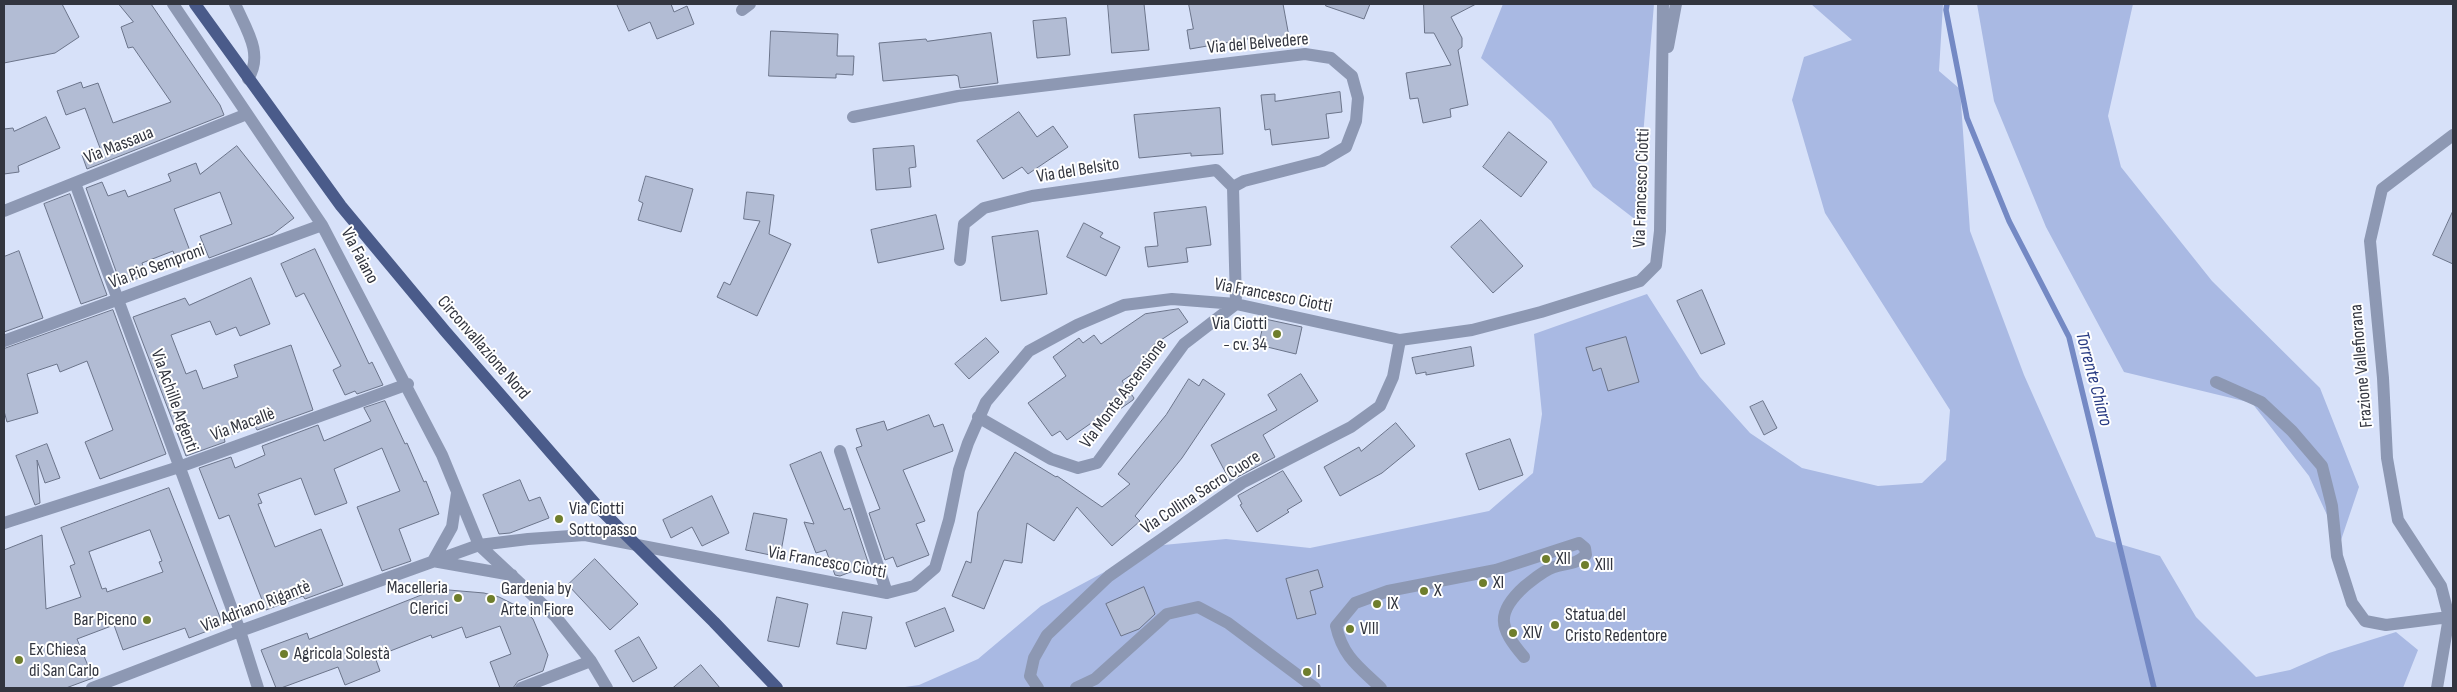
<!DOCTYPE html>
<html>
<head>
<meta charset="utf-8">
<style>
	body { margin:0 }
	#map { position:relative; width:2457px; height:692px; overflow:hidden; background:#d7e1f9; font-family:"Sofia Sans Condensed",sans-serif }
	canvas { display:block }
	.frame { position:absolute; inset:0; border:5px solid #32353f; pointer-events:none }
</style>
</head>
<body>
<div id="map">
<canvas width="2457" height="692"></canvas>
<div class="frame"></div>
</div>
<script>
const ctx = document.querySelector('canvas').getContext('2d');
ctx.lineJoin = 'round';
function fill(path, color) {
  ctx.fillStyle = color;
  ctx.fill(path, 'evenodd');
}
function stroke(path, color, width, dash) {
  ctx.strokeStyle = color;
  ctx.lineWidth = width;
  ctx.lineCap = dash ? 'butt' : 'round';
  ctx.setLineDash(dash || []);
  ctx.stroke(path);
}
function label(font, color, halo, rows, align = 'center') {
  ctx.font = font + ' "Sofia Sans Condensed",sans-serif';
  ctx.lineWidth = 4;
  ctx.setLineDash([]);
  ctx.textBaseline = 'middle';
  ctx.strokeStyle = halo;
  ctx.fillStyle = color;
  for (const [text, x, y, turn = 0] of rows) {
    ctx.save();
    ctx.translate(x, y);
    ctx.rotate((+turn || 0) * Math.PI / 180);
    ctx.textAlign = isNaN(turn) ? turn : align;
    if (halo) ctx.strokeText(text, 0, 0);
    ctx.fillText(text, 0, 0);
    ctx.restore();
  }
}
fill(new Path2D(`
	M1503,4H1654L1636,220L1593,187L1551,121L1481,58Z
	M1811,4H1943L1939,71L1960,89L1970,231L2024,375L2096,537L2160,556L2196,617L2256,677L2290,670L2329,653L2396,632L2418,650L2403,688H898L919,685L978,659L1041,606L1153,546L1226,539L1310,548L1489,511L1533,473L1542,414L1534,334L1647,294L1700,377L1750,433L1802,468L1878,486L1922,483L1946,460L1950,410L1825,213L1792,100L1804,57L1852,40Z
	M1977,4H2133L2108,116L2121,167L2212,281L2320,388L2359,487L2340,543L2309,476L2252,403L2124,372L2046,227L1994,101Z`), '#a9b9e3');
stroke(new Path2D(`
	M1947,4L1946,10L1967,118L2009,221L2069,337L2154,688`), '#7489c4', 5.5);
const building = new Path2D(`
	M4,4H62L79,37L55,53L4,63Z
	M119,4H151L220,105L224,115L87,169L82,155L100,148L85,108L66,115L57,91L81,82L83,88L98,83L113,123L171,102L133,47L128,48L121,27L133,22Z
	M617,4H671L674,12L687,6L694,24L657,39L650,22L629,31Z
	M1108,4H1144L1149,50L1112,53Z
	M1189,4H1283L1290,42L1255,48L1253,38L1190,49L1187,30L1193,29Z
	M1326,4H1370L1364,19L1326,6Z
	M1424,4H1476L1451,17L1462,38V47L1458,50L1468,105L1450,109L1451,117L1423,123L1418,98L1410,99L1406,73L1451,65L1434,33H1425Z
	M1066,18L1070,55L1037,58L1033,21Z
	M771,31L838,34L837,56H854L853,75L836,74V78L769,76Z
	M991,33L998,83L960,88L958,76L955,75L883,81L879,43L926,39L927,41Z
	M1340,92L1342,112L1326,114L1329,138L1272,145L1270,129L1265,130L1261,95L1275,94V101Z
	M1220,108L1223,154L1191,156V153L1139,158L1134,115Z
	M1019,112L1037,137L1053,126L1068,147L1028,174L1022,167L1003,179L977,141Z
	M46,117L60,148L18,166L19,172L4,174V129L13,128L14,131Z
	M1509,132L1547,162L1521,197L1483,167Z
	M237,146L294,218L273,234L209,258L200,236L232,224L220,192L174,209L190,251L175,257L173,251L142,263L146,275L121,285L86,188L102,182L108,196L125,190L128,197L171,181L168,174L196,163L200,174Z
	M914,146L916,167L909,168L911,187L876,190L873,149Z
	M646,176L693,189L681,232L638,220L643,203L639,201Z
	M747,192L774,195L769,234L791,244L757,316L717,297L724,282L730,285L760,221L744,219Z
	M70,194L107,295L81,304L44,204Z
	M1206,207L1211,245L1186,248L1188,262L1148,267L1145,247L1158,246L1154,213Z
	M2453,211V264L2433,255Z
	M936,215L944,249L878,263L871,230Z
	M1481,220L1523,266L1493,293L1451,247Z
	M1084,223L1103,233L1100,237L1120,247L1106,276L1067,257Z
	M1038,231L1047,294L1001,301L992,237Z
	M315,249L369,364L372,362L383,385L357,394L355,391L345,395L333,370L341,366L304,293L296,297L281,264Z
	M19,251L43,318L4,332V257Z
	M251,278L270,324L240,336L236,327L216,335L210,321L171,335L186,374L196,370L203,389L238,377L234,365L291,345L313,410L257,430L255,426L224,437L225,442L186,456L133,317L185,298L189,305Z
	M1702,290L1725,344L1701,354L1677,301Z
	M1179,309L1188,322L1152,346L1159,356L1122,381L1134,398L1133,400L1100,423L1097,419L1067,440L1060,431L1052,436L1028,403L1066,376L1053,357L1079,338L1083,343L1094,335L1101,344L1145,314Z
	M113,310L166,454L100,479L85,442L113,430L87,361L60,372L57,364L27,374L38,413L7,422L4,411V349Z
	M1265,319L1302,327L1296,354L1259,345Z
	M1626,337L1639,382L1608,391L1601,368L1593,371L1586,348Z
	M986,338L999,352L969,379L955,364Z
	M1471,347L1474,366L1426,375V372L1416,374L1412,358Z
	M1301,374L1318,401L1263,435L1275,457L1230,481L1211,445L1277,410L1268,395Z
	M1189,379L1199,386L1203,379L1225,394L1182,458L1135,516L1140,521L1112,546L1077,507L1054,541L1027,523L1022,563L1004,560L984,609L952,596L966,561L971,563L978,512L1015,452L1056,477L1057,476L1102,507L1130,484L1118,474L1166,415Z
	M385,401L405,444L407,443L424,482L426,481L439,514L399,529L411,561L382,571L357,507L400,491L382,448L334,469L347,503L315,515L301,478L258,494L262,503L258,504L275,547L321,529L343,585L305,599L303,596L266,610L229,515L219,519L199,468L231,457L235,468L265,455L262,446L318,425L324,441L371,421L364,408Z
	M1763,401L1777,428L1764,435L1750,407Z
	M929,415L934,427L943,424L953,451L903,470L925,521L916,524L929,555L897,567L893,557L885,560L869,513L880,509L856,448L862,446L856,429L884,421L887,430Z
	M1396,423L1415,446L1382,473L1340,496L1324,467L1359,447L1361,451Z
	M1510,439L1523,475L1479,490L1466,454Z
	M47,444L60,478L45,483L37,460L40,503L35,505L16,456Z
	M821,452L844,510L850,508L869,565L840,576L835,575L826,550L816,553L804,522L814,524L790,465Z
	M1283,471L1302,501L1287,510L1289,512L1257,532L1240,505L1242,504L1238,496Z
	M520,480L529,501L540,497L549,518L510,533L499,534L483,495Z
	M169,488L223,625L189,638L185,628L123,650L114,625L77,639L93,678L66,688H4V550L42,535L46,609L81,597L70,566L75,564L61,528ZM150,530L162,561L159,562L163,572L107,592L106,588L102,589L89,552Z
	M712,496L729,533L702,546L692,527L671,538L663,520Z
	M754,513L787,519L780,557L746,550Z
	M595,559L638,604L610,630L568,585Z
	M1318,570L1323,587L1310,591L1316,614L1297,619L1286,579Z
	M1144,587L1155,614L1139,629L1121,636L1106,604Z
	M437,589L484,593L499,597L521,608L533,619L548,655L543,671L518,681L513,688H500L490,662L511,654L500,626L466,638L462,627L432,638L431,635L375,657L380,671L345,685L338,667L281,688H276L261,650L307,633L309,639Z
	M777,597L808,604L799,647L768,641Z
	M945,608L954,631L915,647L906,623Z
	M843,612L872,617L866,649L837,644Z
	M639,637L657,668L633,682L615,651Z
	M701,665L720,688H673Z`);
fill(building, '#b2bcd4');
stroke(building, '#6b748a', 1);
stroke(new Path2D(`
	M173,4L322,225L442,455L479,545L555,616L591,661L607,688
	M235,4C246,29 264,54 248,79
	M742,10L750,4
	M1668,47L1676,4
	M853,117L958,96L1305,54L1331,58L1352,76L1358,98L1356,121L1346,147L1322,161L1244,181L1233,187L1236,304L1184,344L1097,463L1078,468L1051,459L978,417
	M75,183L240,631L258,688
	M4,211L247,114
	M960,260L964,224L984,208L1032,196L1216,170L1233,187
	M4,341L322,225
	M2216,382L2261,402L2292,431L2322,466L2332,506L2337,556L2352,603L2365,621L2386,625L2449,617
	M840,451L887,593
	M4,523L179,467L408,384
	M433,561L512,575
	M433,561L452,527L457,493
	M92,688L240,631L479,545L528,539L585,535L887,593L914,586L935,568L949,520L959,470L968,443L986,402L1029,351L1077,325L1124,305L1172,299L1236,304L1400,340L1472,330L1541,312L1640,281L1656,265L1660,231L1663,4
	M521,688L591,661
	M1038,688L1030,676L1034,658L1047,635L1109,576L1242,483L1351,427L1380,406L1393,377L1400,340
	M1076,688L1095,679L1167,614L1198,607L1228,623L1315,688
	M1381,688C1359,667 1343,657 1336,626L1355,603L1388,591L1496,570L1579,543L1585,548L1586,555C1576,565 1566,563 1554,567C1544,570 1534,579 1525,586C1495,613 1499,628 1524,657
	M2437,688L2449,617L2441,586L2398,520L2387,458L2383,378L2370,241L2382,189L2453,135`), '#8d98b3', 12);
stroke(new Path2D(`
	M195,4L341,206L445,331L599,508`), '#4a5b8a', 12);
stroke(new Path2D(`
	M599,508L714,622L777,688`), '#4a5b8a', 12);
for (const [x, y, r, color] of [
	[1277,334,5,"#6f7e2c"],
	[559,519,5,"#6f7e2c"],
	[1546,559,5,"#6f7e2c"],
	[1585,565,5,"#6f7e2c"],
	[1483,583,5,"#6f7e2c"],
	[1424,591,5,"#6f7e2c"],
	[458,598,5,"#6f7e2c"],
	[491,599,5,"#6f7e2c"],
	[1377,604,5,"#6f7e2c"],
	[147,620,5,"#6f7e2c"],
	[1555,625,5,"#6f7e2c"],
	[1350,629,5,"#6f7e2c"],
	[1513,633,5,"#6f7e2c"],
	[284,654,5,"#6f7e2c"],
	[19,660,5,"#6f7e2c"],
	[1307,672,5,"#6f7e2c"]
]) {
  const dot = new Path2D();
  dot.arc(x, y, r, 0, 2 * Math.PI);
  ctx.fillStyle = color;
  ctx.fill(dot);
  stroke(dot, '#fff', 2);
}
label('18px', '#32353f', '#fff', [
	["Via del Belvedere",1258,44,-5],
	["Via Massaua",119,146,-22],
	["Via del Belsito",1078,171,-9],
	["Via Francesco Ciotti",1642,188,-88],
	["Via Faiano",359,256,62],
	["Via Pio Semproni",157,267,-20],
	["Via Francesco Ciotti",1273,296,11],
	["Circonvallazione Nord",483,348,49],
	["Frazione Vallefiorana",2362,366,-95],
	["Via Monte Ascensione",1124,394,-53],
	["Via Achille Argenti",174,401,70],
	["Via Macallè",243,425,-20],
	["Via Collina Sacro Cuore",1201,493,-33],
	["Via Francesco Ciotti",827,563,10],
	["Via Adriano Rigantè",256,607,-21]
]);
label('18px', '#32353f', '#fff', [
	["Via Ciotti",1267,324,"right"],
	["- cv. 34",1267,345,"right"],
	["Via Ciotti",569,509],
	["Sottopasso",569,530],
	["XII",1556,559],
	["XIII",1595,565],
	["XI",1493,583],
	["Macelleria",448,588,"right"],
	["Clerici",448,609,"right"],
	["Gardenia by",501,589],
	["Arte in Fiore",501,610],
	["X",1434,591],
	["IX",1387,604],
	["Statua del",1565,615],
	["Cristo Redentore",1565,636],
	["Bar Piceno",137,620,"right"],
	["VIII",1360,629],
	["XIV",1523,633],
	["Ex Chiesa",29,650],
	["di San Carlo",29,671],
	["Agricola Solestà",294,654],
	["I",1317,672]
], 'left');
label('italic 19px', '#273a82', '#fff', [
	["Torrente Chiaro",2093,379,75]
]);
</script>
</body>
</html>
